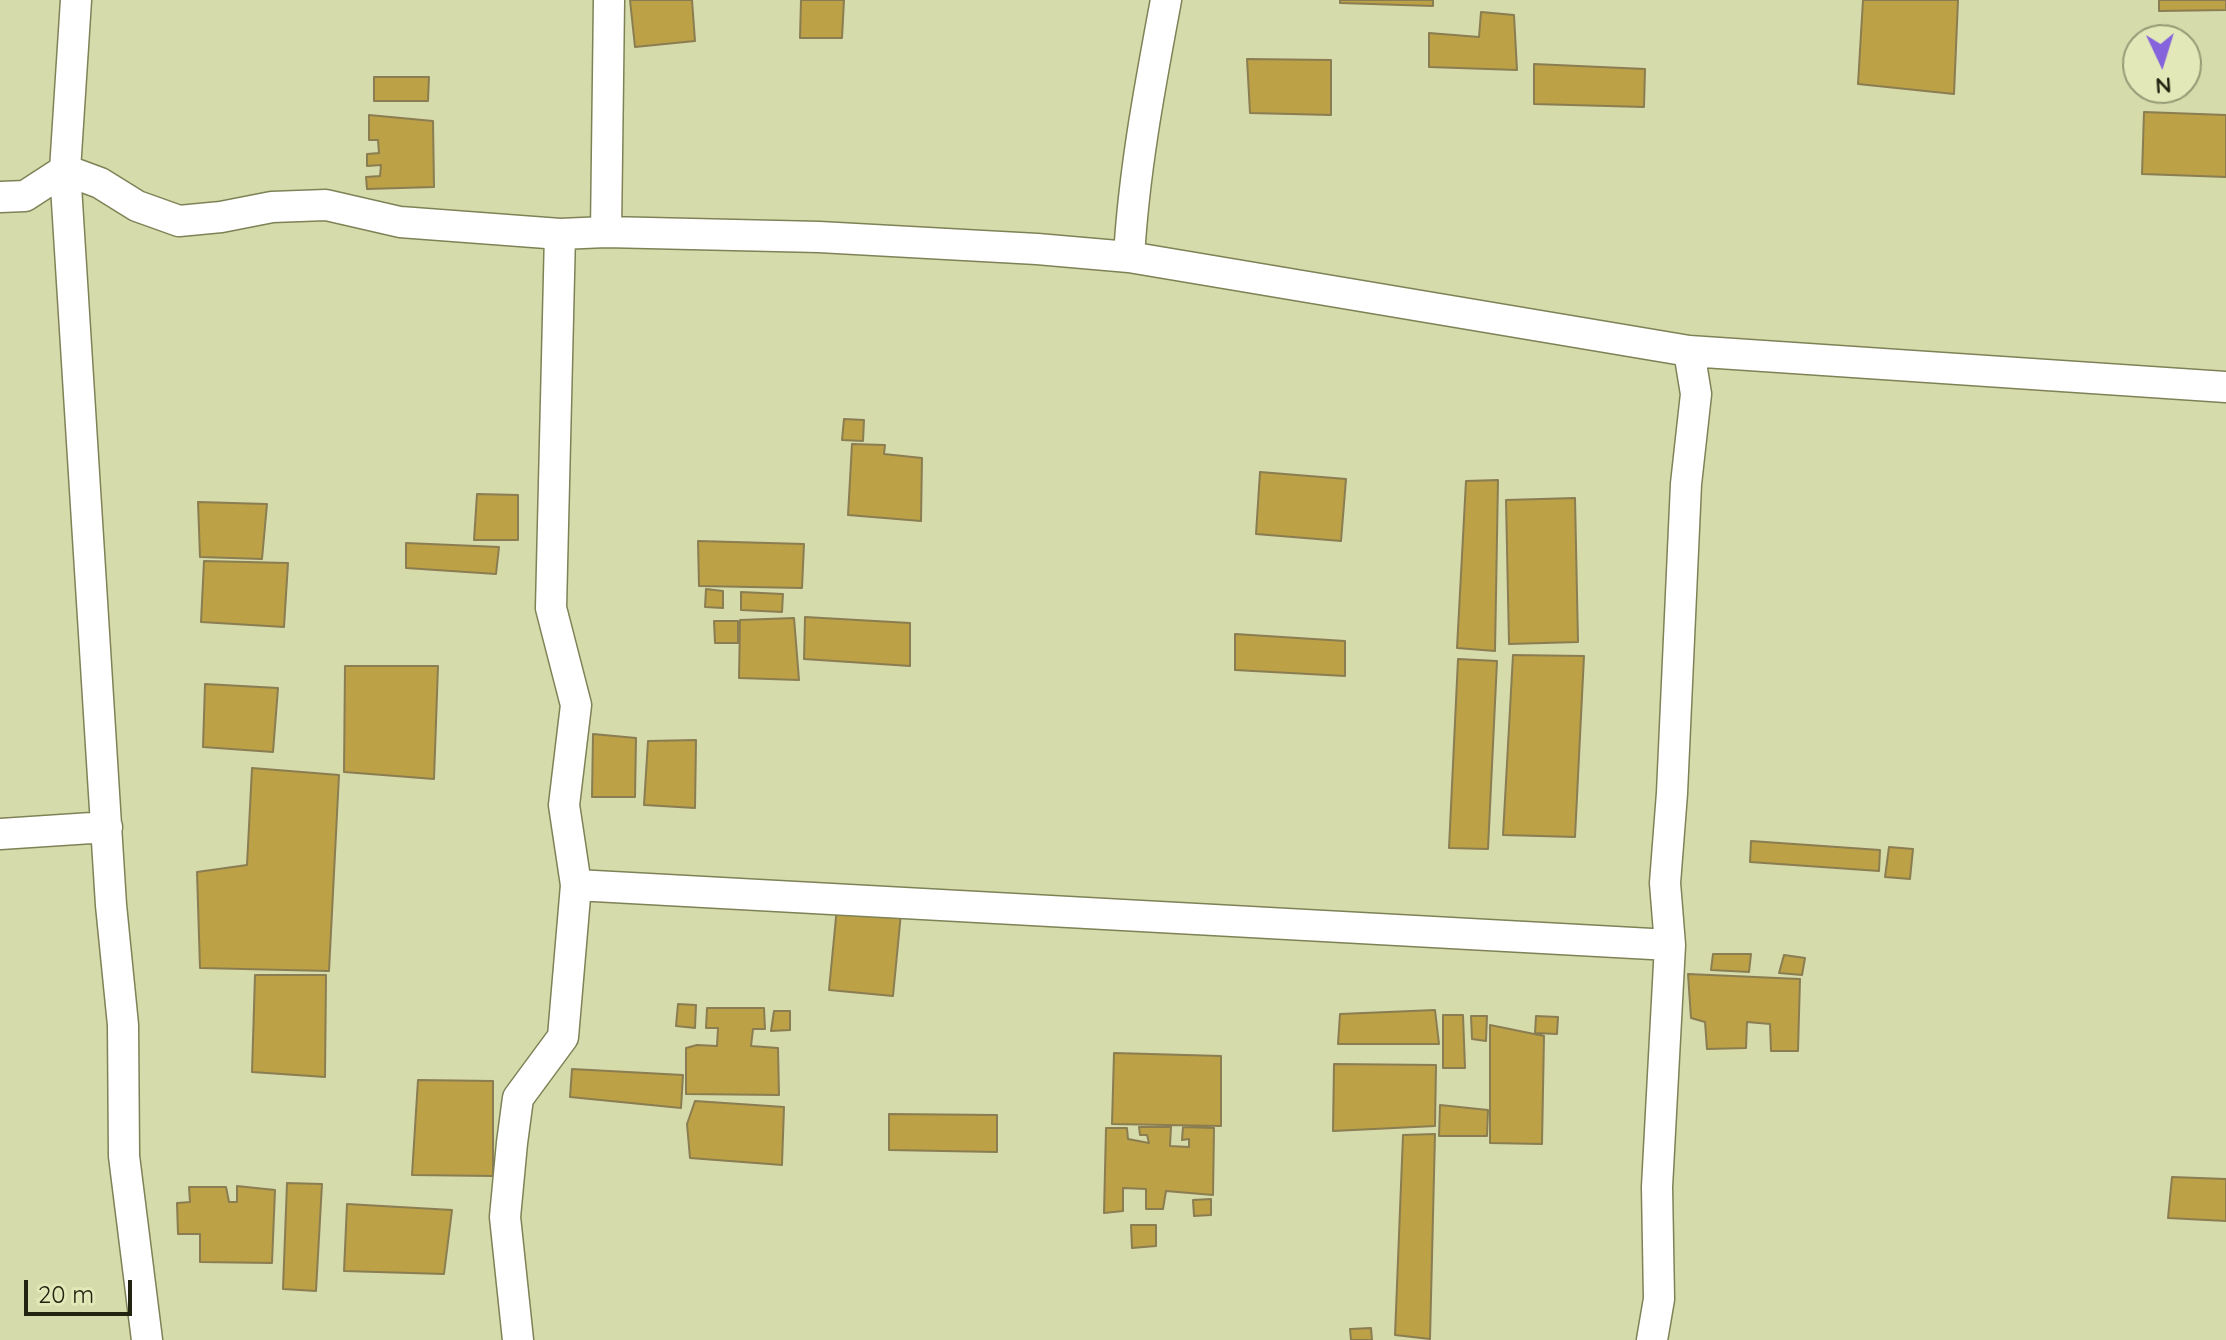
<!DOCTYPE html>
<html>
<head>
<meta charset="utf-8">
<style>
	body { margin:0 }
	#map { position:relative; width:2226px; height:1340px; overflow:hidden; background:#d6dbab; font-family:Quicksand,sans-serif }
	canvas { display:block }
	.north { position:absolute; left:2122px; top:24px; width:80px; height:80px; box-sizing:border-box; background:#e3e8b8; border:2px solid #969a75; border-radius:50%; rotate:176deg; font-size:22px; font-weight:700; line-height:32px; text-align:center; color:#222411 }
	.north::after { content:''; display:block; margin:auto; width:28px; height:36px; background:#8563dd; clip-path:polygon(50% 0,100% 100%,50% 72%,0 100%) }
	.scale { position:absolute; left:24px; top:1280px; width:108px; height:36px; box-sizing:border-box; border:4px solid #222411; border-top:0; padding-left:10px; font-size:24px; line-height:28px; white-space:nowrap; color:#222411; -webkit-text-stroke:6px #e3e8b8; paint-order:stroke }
</style>
</head>
<body>
<div id="map">
<canvas width="2226" height="1340"></canvas>
<div class="north">N</div>
<div class="scale">20 m</div>
</div>
<script>
const ctx = document.querySelector('canvas').getContext('2d');
ctx.lineJoin = 'round';
function fill(path, color) {
  ctx.fillStyle = color;
  ctx.fill(path, 'evenodd');
}
function stroke(path, color, width, dash) {
  ctx.strokeStyle = color;
  ctx.lineWidth = width;
  ctx.lineCap = dash ? 'butt' : 'round';
  ctx.setLineDash(dash || []);
  ctx.stroke(path);
}
const building = new Path2D(`
	M630,0H692L695,41L635,47Z
	M801,0H844L842,38H800Z
	M1340,0H1433V6L1340,3Z
	M1863,0H1958L1954,94L1858,84Z
	M2159,0H2226V10L2159,11Z
	M1481,12L1514,15L1517,70L1429,67V33L1479,37Z
	M1247,59L1331,60V115L1250,113Z
	M1534,64L1645,69L1644,107L1534,104Z
	M374,77H429L428,101H374Z
	M2144,112L2226,115V177L2142,174Z
	M369,115L433,121L434,187L367,189L366,177L380,176L381,165L367,166V154L379,153L378,140H369Z
	M844,419L864,420L863,441L842,440Z
	M852,444L885,445L884,454L922,458L921,521L848,515Z
	M1260,472L1346,479L1341,541L1256,534Z
	M1498,480L1495,651L1457,648L1466,481Z
	M477,494L518,495V540H474Z
	M1575,498L1578,642L1509,644L1506,500Z
	M198,502L267,504L262,559L200,557Z
	M698,541L804,544L802,588L699,586Z
	M406,543L499,547L496,574L406,568Z
	M204,561L288,563L284,627L201,622Z
	M706,589L723,591V608L705,607Z
	M741,592L783,594L782,612L741,610Z
	M805,617L910,623V666L804,659Z
	M794,618L799,680L739,678L740,620Z
	M714,621H738V643H715Z
	M1235,634L1345,641V676L1235,670Z
	M1513,655L1584,656L1575,837L1503,835Z
	M1458,659L1497,661L1488,849L1449,848Z
	M345,666H438L434,779L344,772Z
	M205,684L278,688L273,752L203,747Z
	M593,734L636,738L635,797H592Z
	M696,740L695,808L644,805L648,741Z
	M252,768L339,775L329,971L200,968L197,872L247,865Z
	M1751,841L1880,850L1879,871L1750,862Z
	M1889,847L1913,849L1910,879L1885,877Z
	M837,907L901,913L893,996L829,990Z
	M1713,954H1751L1749,972L1711,970Z
	M1784,955L1805,958L1802,975L1779,973Z
	M1688,974L1800,979L1798,1051H1771L1770,1024L1747,1022L1746,1048L1707,1049L1705,1022L1691,1018Z
	M255,975H326L325,1077L252,1072Z
	M678,1004L696,1005L695,1028L676,1026Z
	M707,1008H764L765,1029H753L751,1046L778,1048L779,1095L686,1094V1048L697,1045L717,1046L718,1028H706Z
	M1435,1010L1439,1044H1338L1340,1014Z
	M774,1011H790V1030L771,1031Z
	M1443,1015H1463L1465,1068H1443Z
	M1471,1016H1487L1486,1041L1472,1039Z
	M1536,1016L1558,1017L1557,1034L1535,1033Z
	M1490,1025L1544,1036L1542,1144L1490,1143Z
	M1114,1053L1221,1056V1126L1112,1124Z
	M1334,1064L1436,1065L1435,1126L1333,1131Z
	M572,1069L683,1075L681,1108L570,1097Z
	M418,1080L493,1081V1176L412,1175Z
	M695,1101L784,1107L782,1165L690,1158L687,1124Z
	M1440,1105L1488,1110L1487,1136H1439Z
	M889,1114L997,1115V1152L889,1150Z
	M1139,1127H1171L1170,1146L1189,1147V1139L1182,1140L1183,1127L1214,1128L1213,1195L1166,1191L1163,1209H1146V1189L1123,1188V1211L1104,1213L1106,1128H1127L1128,1139L1149,1143L1147,1135H1140Z
	M1435,1134L1430,1339L1395,1335L1403,1135Z
	M2172,1177L2226,1179V1221L2168,1218Z
	M287,1183L322,1184L316,1291L283,1289Z
	M237,1186L275,1190L272,1263L200,1262V1234H178L177,1203L190,1202L189,1187H226L229,1202H237Z
	M1211,1199V1215L1194,1216L1193,1200Z
	M347,1204L452,1210L444,1274L344,1271Z
	M1131,1225H1156V1246L1132,1248Z
	M1371,1328L1372,1340H1351L1350,1329Z`);
fill(building, '#bca147');
stroke(building, '#8a7d51', 2);
const minor = new Path2D(`
	M76,0L65,170L111,905L123,1025L124,1156L147,1340
	M0,197L25,196L65,170L100,183L137,206L179,221L221,217L272,207L326,205L400,222L560,234L606,232L819,237L1037,249L1129,257L1689,351L2226,387
	M606,232L609,0
	M1129,257C1134,170 1150,86 1166,0
	M0,834L107,827
	M576,885L1670,945
	M518,1340L505,1217L512,1143L518,1098L563,1037L576,885L564,805L576,705L551,608L560,234
	M1652,1340L1659,1299L1657,1187L1670,945L1665,883L1672,793L1686,484L1696,394L1689,351`);
stroke(minor, '#7e8256', 33);
stroke(minor, '#fff', 30);
</script>
</body>
</html>
